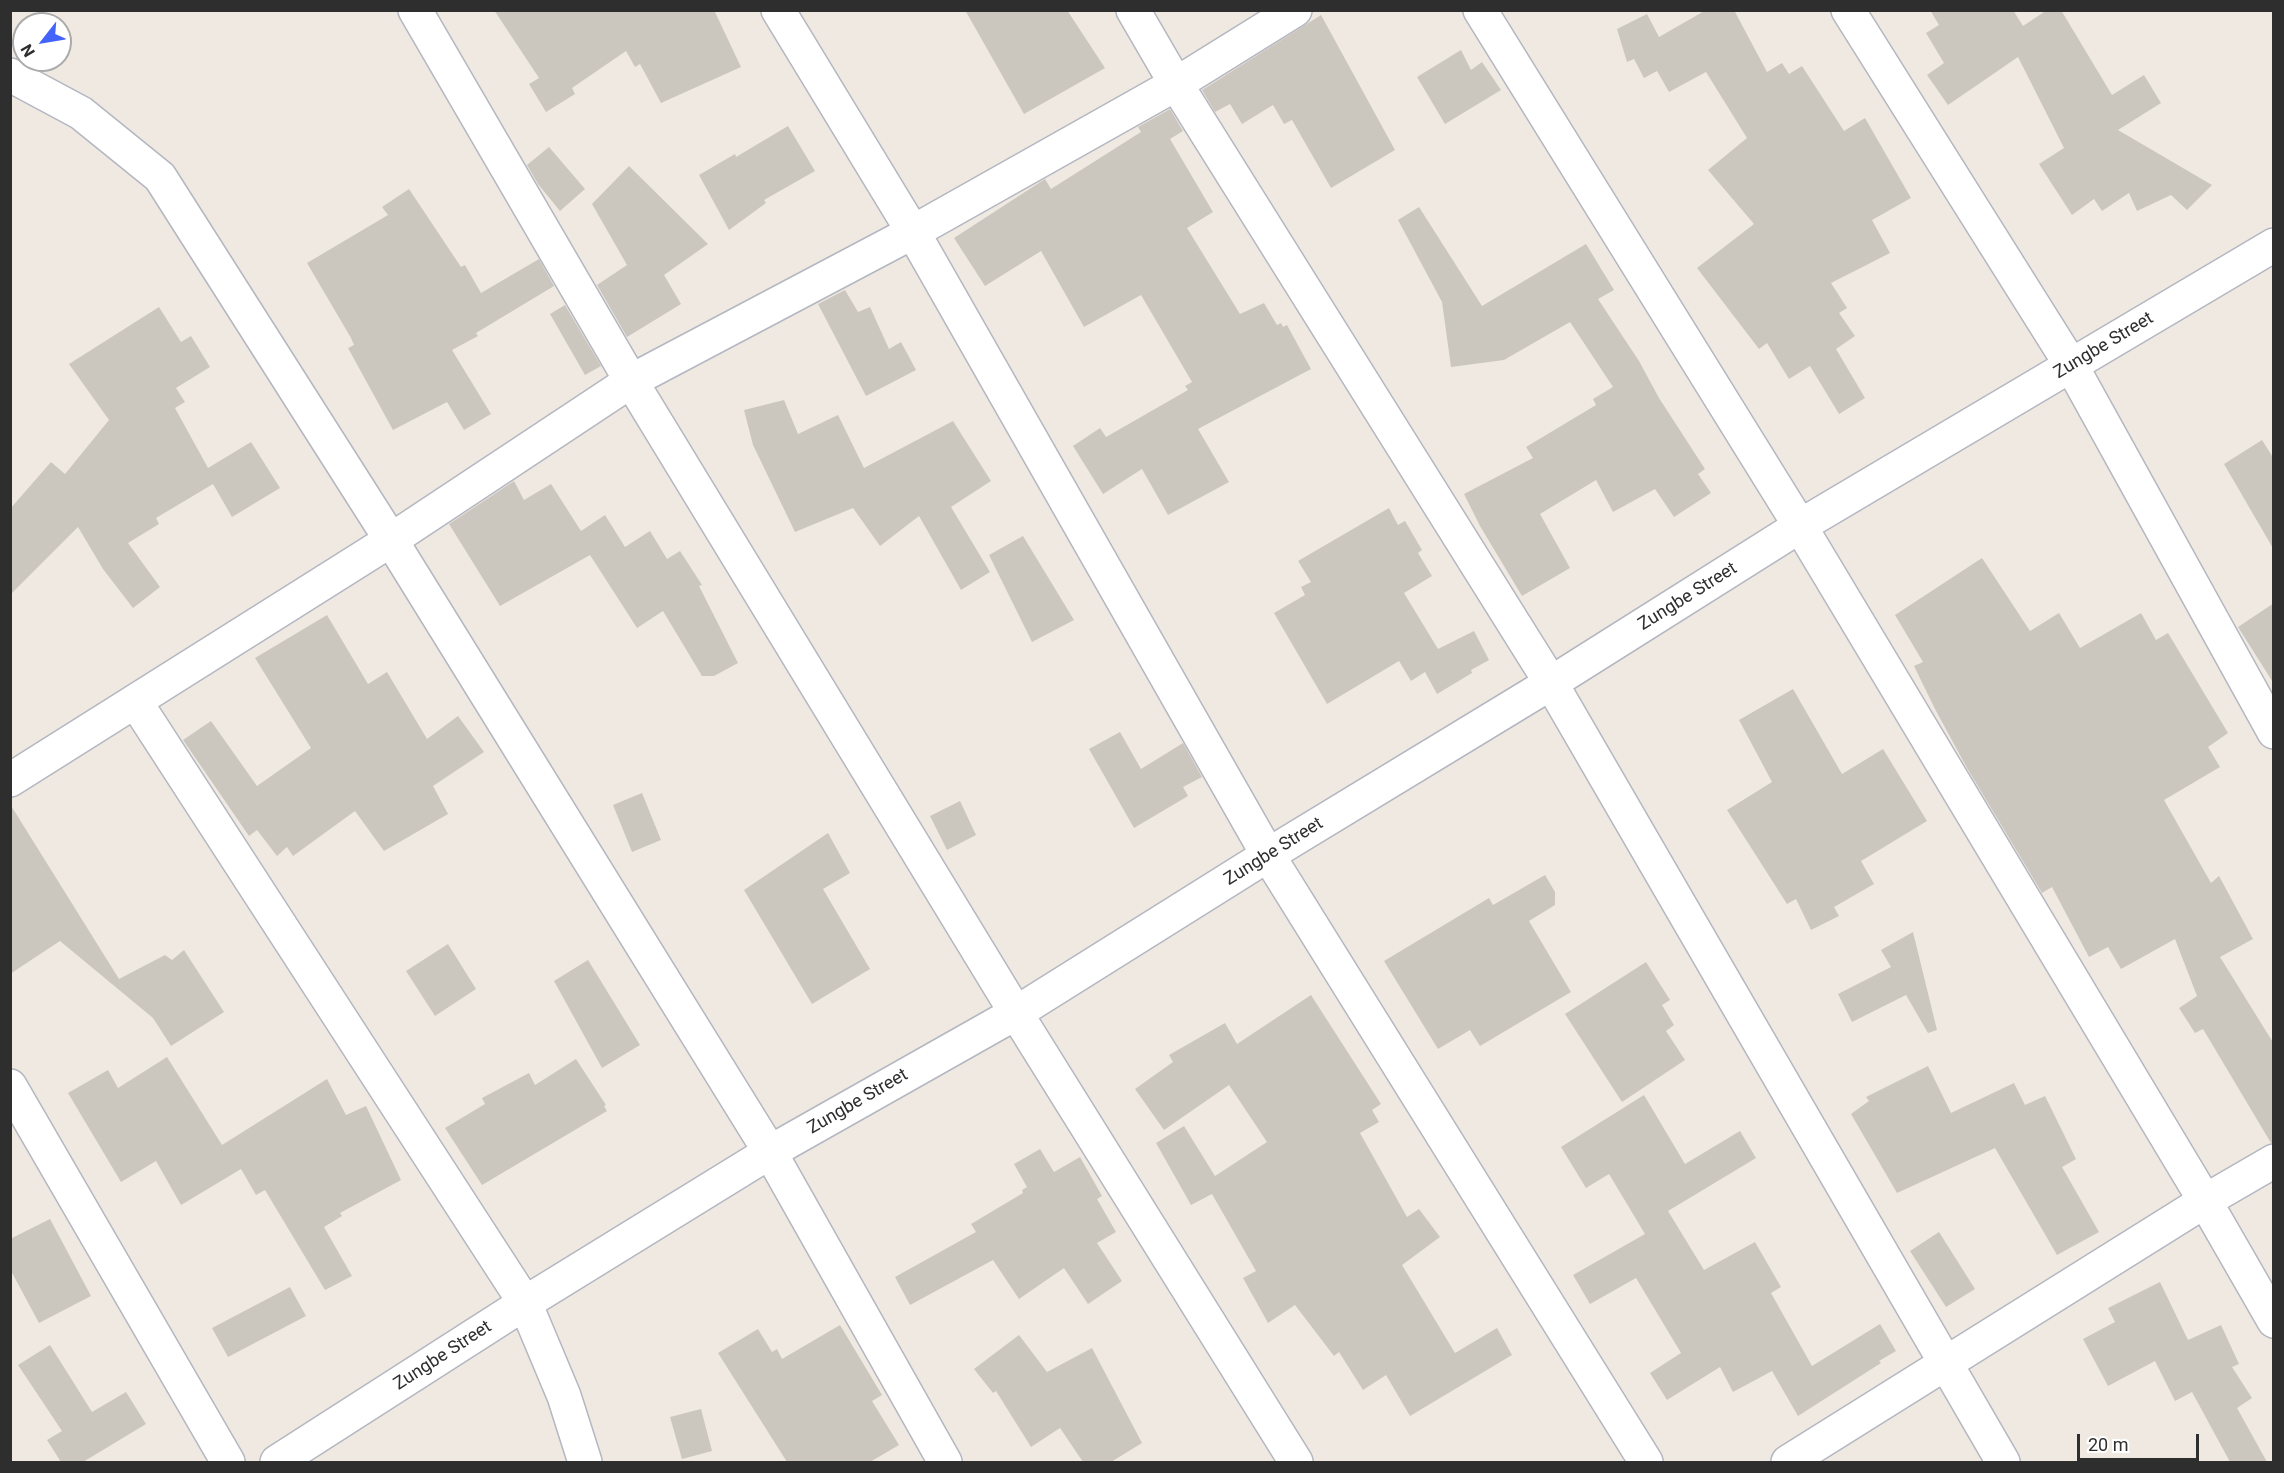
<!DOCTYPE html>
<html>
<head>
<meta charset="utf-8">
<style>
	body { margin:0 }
	#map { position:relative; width:2284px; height:1473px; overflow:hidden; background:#efe9e1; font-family:Roboto,sans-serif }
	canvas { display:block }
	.frame { position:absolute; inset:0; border:12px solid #2e2e2e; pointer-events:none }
	.north { position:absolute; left:12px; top:12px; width:60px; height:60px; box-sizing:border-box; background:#fff; border:2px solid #ababab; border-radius:50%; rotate:239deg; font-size:16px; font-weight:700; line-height:24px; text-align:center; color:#2e2e2e }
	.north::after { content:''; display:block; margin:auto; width:21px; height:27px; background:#4264fb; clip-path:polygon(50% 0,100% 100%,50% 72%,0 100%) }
	.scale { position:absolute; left:2077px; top:1434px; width:122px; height:27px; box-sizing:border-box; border:3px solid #2e2e2e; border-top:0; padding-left:8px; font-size:18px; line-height:21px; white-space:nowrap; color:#2e2e2e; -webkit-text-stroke:4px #fff; paint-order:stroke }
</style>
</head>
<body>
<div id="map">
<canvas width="2284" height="1473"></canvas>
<div class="frame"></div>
<div class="north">N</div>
<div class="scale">20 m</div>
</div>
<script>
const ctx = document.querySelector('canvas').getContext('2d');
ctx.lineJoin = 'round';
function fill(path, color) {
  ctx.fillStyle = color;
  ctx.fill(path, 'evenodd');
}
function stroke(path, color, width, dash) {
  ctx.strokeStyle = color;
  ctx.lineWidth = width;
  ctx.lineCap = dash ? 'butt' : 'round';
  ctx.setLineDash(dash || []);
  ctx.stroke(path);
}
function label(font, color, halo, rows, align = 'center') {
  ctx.font = font + ' Roboto,sans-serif';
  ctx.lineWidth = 4.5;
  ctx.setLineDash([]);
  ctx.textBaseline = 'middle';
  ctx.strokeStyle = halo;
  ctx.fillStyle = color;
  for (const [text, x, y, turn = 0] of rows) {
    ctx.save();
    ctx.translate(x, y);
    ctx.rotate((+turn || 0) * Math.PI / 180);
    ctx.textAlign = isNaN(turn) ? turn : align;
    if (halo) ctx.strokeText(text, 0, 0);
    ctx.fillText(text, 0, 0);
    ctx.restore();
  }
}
fill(new Path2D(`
	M494,10H714L741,67L661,103L640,64L635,67L626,51L572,88L575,94L546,112L529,84L539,78Z
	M965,10H1067L1105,68L1024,114Z
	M1706,10H1734L1767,72L1782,63L1789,74L1802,66L1844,131L1865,118L1911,198L1872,220L1890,253L1831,283L1847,308L1839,313L1855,336L1836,349L1865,398L1839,414L1810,366L1789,379L1767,343L1759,349L1697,268L1754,224L1708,170L1747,138L1706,72L1669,92L1657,71L1644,78L1634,59L1627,62L1617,29L1647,14L1659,37Z
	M1930,10H2013L2023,26L2047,10H2061L2112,95L2144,75L2161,103L2118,130L2212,185L2187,210L2171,195L2137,211L2129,193L2102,211L2094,199L2072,215L2039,164L2064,148L2018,57L1948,105L1927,75L1944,63L1926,33L1939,25Z
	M1321,15L1395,150L1331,188L1292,120L1284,124L1273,105L1242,124L1230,104L1215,112L1202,90Z
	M1461,50L1471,70L1482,62L1501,90L1445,124L1417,77Z
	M1170,109L1183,131L1170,139L1213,212L1187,228L1240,314L1264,303L1277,325L1281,323L1283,327L1287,325L1311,369L1198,429L1229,482L1168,515L1142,469L1103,494L1073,446L1100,428L1106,437L1188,390L1185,386L1192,382L1141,295L1084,327L1041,251L985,286L954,238L1045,179L1051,189L1141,132L1138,127Z
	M788,126L815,171L764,200L766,203L729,230L699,175L735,154L736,157Z
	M549,147L585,189L560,211L538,184L527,165Z
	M629,166L708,244L664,275L681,304L627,337L597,285L627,265L592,204Z
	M409,189L461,267L465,265L481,293L539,259L554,286L476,333L478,336L452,350L491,414L464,430L447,402L393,430L348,348L354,345L351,338L307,263L388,215L382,207Z
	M1419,207L1482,306L1586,244L1614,290L1598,299L1639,361L1659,398L1705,469L1698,474L1711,493L1674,517L1655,489L1613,512L1596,480L1540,514L1570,568L1522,596L1480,526L1464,494L1533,458L1526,447L1596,405L1593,399L1613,387L1570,322L1504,360L1451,367L1442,302L1398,220Z
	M845,290L858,312L870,307L889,349L901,342L916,370L866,396L818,304Z
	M565,305L601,366L585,375L550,314Z
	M159,307L181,342L191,336L210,367L176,388L185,402L175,408L208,468L251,442L280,488L232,517L213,484L156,518L159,524L128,543L160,587L133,608L103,569L78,527L10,595V509L51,462L65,474L109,420L69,364Z
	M784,400L798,434L838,415L864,468L953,421L991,481L951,507L990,572L961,590L919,516L880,546L853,508L795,532L753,445L744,410Z
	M2262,440L2274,459V550L2224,464Z
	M514,481L524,500L551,484L581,531L605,515L625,547L650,531L667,559L680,551L702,585L699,586L738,663L714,676H702L663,611L637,628L590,555L500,606L449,524Z
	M1389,508L1398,525L1405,521L1422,550L1418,553L1432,576L1404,593L1438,649L1474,631L1489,660L1471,670L1472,673L1437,694L1425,672L1411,681L1399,661L1327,704L1274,613L1305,595L1301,587L1311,582L1298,561Z
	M1023,536L1074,620L1032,642L989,555Z
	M1982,558L2030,631L2059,613L2080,648L2141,613L2156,640L2168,633L2228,733L2208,747L2220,767L2164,800L2211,883L2219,876L2253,939L2220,957L2274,1044V1142L2271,1143L2203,1029L2195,1033L2179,1008L2197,996L2175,939L2121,969L2108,947L2089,957L2052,887L2042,893L1967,768L1935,709L1914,666L1923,662L1895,615Z
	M2274,603V684L2238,627Z
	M327,615L368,684L387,672L427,739L458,716L484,752L433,786L448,814L384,851L355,811L293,856L287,847L277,856L257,830L249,836L183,740L211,721L257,786L311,748L255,658Z
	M1793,689L1842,774L1883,749L1927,821L1861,861L1874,884L1834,907L1839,916L1811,930L1796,899L1787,904L1727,810L1772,782L1739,720Z
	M1120,732L1141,769L1183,743L1202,777L1183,787L1188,796L1134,828L1089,749Z
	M642,793L661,840L632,852L613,805Z
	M960,801L976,835L947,850L930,816Z
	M10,804L119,979L165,955L172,960L184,950L224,1012L171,1046L153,1018L60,941L10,974Z
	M828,833L850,873L823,889L870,969L812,1004L744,890Z
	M1545,875L1555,892V905L1529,921L1571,992L1480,1046L1470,1030L1438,1049L1384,961L1489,898L1493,905Z
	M1913,932L1937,1030L1928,1033L1906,995L1852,1022L1838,994L1891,967L1881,950Z
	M448,944L476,989L435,1016L406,971Z
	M588,960L640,1045L602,1068L554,981Z
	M1646,962L1670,1000L1662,1005L1674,1025L1666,1031L1685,1060L1622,1102L1565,1014Z
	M1311,995L1381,1104L1372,1110L1379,1122L1360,1133L1407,1217L1419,1209L1440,1237L1402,1265L1455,1353L1497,1328L1512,1355L1410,1416L1386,1375L1363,1390L1339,1352L1334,1356L1295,1305L1268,1323L1243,1278L1256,1271L1212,1194L1191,1205L1156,1143L1184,1126L1215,1176L1267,1142L1229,1085L1164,1130L1135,1089L1173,1062L1169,1055L1225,1023L1237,1044Z
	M167,1057L222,1145L327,1079L346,1115L366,1106L401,1180L340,1213L342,1216L324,1227L352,1276L325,1290L265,1190L256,1195L241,1169L181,1205L156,1161L121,1182L68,1093L108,1070L118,1088Z
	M576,1059L606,1105L604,1106L607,1111L482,1185L445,1128L485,1104L482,1098L529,1073L535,1085Z
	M1928,1066L1951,1113L2014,1083L2025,1105L2045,1096L2076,1159L2062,1167L2099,1232L2057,1255L1995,1148L1897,1193L1851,1114L1869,1101L1866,1097Z
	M1644,1095L1685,1164L1740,1131L1756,1158L1668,1211L1704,1270L1755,1242L1781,1287L1771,1293L1812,1366L1880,1324L1896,1351L1879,1361L1881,1363L1798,1416L1772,1371L1733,1392L1720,1367L1667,1400L1650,1373L1681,1353L1636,1278L1590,1304L1573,1275L1645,1234L1609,1174L1586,1188L1561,1147Z
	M1040,1149L1054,1172L1080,1157L1102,1196L1097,1199L1116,1232L1097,1243L1122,1281L1088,1304L1064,1268L1019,1299L993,1260L910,1305L895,1277L976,1232L971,1224L1023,1193L1022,1190L1027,1187L1014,1164Z
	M50,1219L91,1296L39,1323L10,1269V1239Z
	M1939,1232L1975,1289L1946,1307L1910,1251Z
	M2160,1282L2188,1340L2221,1325L2239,1364L2232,1367L2252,1398L2237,1408L2267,1462H2230L2192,1392L2175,1401L2155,1361L2108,1386L2083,1339L2115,1322L2108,1308Z
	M290,1287L306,1316L228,1357L212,1328Z
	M840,1325L882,1395L872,1401L899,1445L870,1462H787L718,1353L758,1329L772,1352L777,1349L782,1359Z
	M1019,1335L1047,1372L1092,1348L1142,1443L1111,1462H1083L1060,1428L1031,1447L996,1391L993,1393L974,1369Z
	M50,1345L92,1412L126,1392L146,1424L83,1462H61L47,1440L62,1431L18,1365Z
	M701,1409L712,1451L682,1459L670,1417Z`), '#cbc7bf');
const street = new Path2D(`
	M415,10L631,381L1016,1013L1296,1462
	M778,10L913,232L1268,855L1646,1462
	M1133,10L1176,84L1551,683L2003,1462
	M1480,10L1800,526L2205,1201L2274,1321
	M1848,10L2071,365L2274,732
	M10,75L81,113L160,177L391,540L770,1152L945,1462
	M135,701L525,1303L564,1396L585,1462
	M10,780L391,540L631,381L913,232L1176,84L1295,10
	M10,1086L228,1462
	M277,1462L525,1303L770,1152L1016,1013L1268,855L1551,683L1800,526L2274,245
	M1788,1462L2205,1201L2274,1161`);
stroke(street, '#b4b7c1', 36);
stroke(street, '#fff', 33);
label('18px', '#2e2e2e', '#fff', [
	["Zungbe Street",2104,346,-31],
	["Zungbe Street",1688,597,-32],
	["Zungbe Street",1274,852,-32],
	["Zungbe Street",858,1102,-30],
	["Zungbe Street",443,1356,-33]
]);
</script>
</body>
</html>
